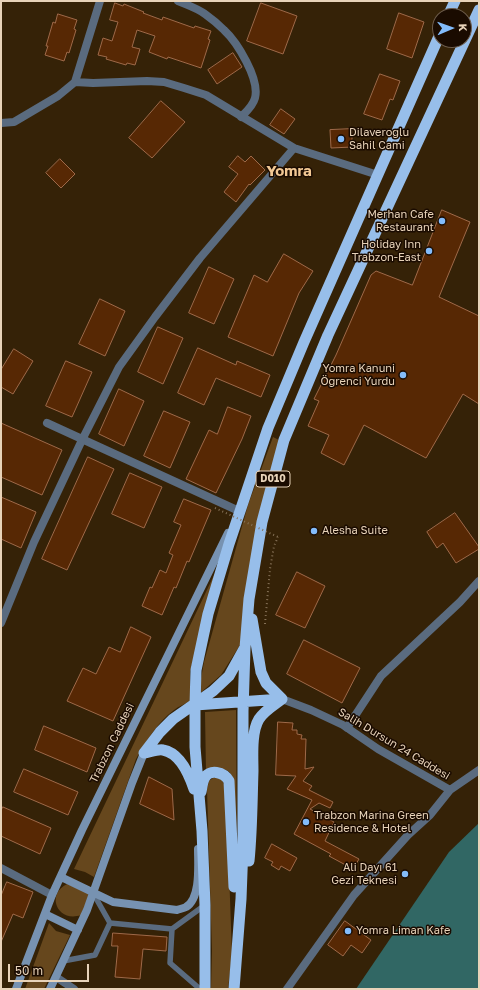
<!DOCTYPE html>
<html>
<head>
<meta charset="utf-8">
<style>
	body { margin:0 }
	#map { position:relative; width:480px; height:990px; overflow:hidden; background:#352207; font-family:"Golos Text",sans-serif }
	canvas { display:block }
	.frame { position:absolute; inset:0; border:2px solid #e8d3b9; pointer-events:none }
	.north { position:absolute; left:432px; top:8px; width:40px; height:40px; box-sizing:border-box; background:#1a0b00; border:1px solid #6c5b4a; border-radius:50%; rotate:88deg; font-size:11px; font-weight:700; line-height:16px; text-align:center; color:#e8d3b9 }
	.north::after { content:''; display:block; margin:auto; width:14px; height:18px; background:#83bcfb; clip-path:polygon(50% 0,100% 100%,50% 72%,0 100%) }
	.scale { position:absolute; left:8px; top:964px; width:81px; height:18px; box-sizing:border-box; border:2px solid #e8d3b9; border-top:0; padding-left:5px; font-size:12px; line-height:14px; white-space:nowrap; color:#e8d3b9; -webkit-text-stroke:3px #1a0b00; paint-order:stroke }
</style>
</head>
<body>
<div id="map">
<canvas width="480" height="990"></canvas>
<div class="frame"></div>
<div class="north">K</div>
<div class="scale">50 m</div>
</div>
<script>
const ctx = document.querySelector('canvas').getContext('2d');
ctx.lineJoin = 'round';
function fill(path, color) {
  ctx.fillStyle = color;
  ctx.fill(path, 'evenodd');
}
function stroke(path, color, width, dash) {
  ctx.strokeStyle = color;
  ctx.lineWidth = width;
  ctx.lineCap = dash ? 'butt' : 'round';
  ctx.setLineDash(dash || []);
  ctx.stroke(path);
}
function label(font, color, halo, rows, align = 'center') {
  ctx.font = font + ' "Golos Text",sans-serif';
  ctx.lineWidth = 3;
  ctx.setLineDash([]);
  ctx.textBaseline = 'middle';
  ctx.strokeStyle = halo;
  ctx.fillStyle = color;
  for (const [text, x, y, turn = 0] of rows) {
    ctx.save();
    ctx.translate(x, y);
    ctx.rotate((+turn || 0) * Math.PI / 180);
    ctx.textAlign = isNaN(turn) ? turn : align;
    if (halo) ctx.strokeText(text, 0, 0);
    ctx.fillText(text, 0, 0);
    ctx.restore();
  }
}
fill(new Path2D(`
	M273,437L279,440L240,645L221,675L198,695L204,662L248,505Z
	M215,573L190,672V701C185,704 179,706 174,710C157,723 146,741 136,759L94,877L85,872L74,869Z
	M236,710L237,875L234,789C231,765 227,768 206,773L205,712Z
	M213,778H221L226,788L232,954L228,989H211L212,951L207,789L209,781Z
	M67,884L87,891L89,896L81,915C58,923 45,895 67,884Z
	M49,923L56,931L70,935L44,989H25Z`), '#66471d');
fill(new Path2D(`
	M479,823V989H356L449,852Z`), '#316764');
const building = new Path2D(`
	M115,3L123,6L124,4L144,12L143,13L162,20L163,17L194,28L195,26L211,31L208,39L210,40L201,68L168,57L167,59L149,52L155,36L137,30L132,47L140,49L135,65L127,63L126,65L106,59L107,57L98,55L103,38L112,41L118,22L110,20Z
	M261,3L297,16L283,54L247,41Z
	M399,13L424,22L412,58L387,49Z
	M58,14L77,20L74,29L76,30L69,53L67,52L64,61L45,55L48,46H46L53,22L55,23Z
	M233,53L242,67L217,84L208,70Z
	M380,74L400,81L393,100L390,99L382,120L364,114Z
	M161,101L185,122L152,158L129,138Z
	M281,109L295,119L284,134L270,125Z
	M352,129V147L331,148L330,130Z
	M238,156L245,162L251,156L265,170L250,185L249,184L236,202L224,192L238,174L229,167Z
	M60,159L75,174L61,188L46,173Z
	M442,210L470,222L439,297L479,316V404L463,394L426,458L364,425L344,465L321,453L329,435L308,426L319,401L314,399L336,355L371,275L376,271L412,285Z
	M284,254L313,271L299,293L273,356L228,337L254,275L267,282Z
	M209,267L234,279L214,324L189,313Z
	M100,299L125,311L105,356L79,344Z
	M158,327L183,338L163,384L138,372Z
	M198,348L236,365L237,361L270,375L261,397L216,378L204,405L178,393Z
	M14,349L33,361L13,394L1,387V370Z
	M66,361L92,372L72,417L46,406Z
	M119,389L144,401L124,446L99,434Z
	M228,407L251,416L242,439L216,493L186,479L209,430L217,434Z
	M164,411L190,422L170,468L144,456Z
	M1,423L62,450L42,495L1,477Z
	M88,457L114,469L67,570L42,559Z
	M130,473L162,487L144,528L112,514Z
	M1,497L36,512L21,548L1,539Z
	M184,499L211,510L189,562L187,561L176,588L174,587L162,615L142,606L150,587L152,588L160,570L166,573L173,555L169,553L181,525L174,522Z
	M455,513L479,547V549L456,563L443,543L437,548L427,532Z
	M297,572L325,586L305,628L276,615Z
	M131,627L151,637L113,721L67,701L83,668L96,674L109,647L120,652Z
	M304,640L360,668L342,703L287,674Z
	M278,722L293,723L292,730H297V734L302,735L301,739H306L305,769L314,767L303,781L312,786L309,790L333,802L330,808L319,803L310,809L334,822L325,841L359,859L353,869L329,856L331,854L294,834L312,800L287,789L296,776L276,775Z
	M44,726L96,748L87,772L35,750Z
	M24,769L78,792L68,815L14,792Z
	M149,777L172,789L174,820L140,804Z
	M3,807L51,828L40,854L1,836V811Z
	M272,844L297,858L290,871L281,866L279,870L271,865L273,862L265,858Z
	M7,882L33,892L23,918L13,914L1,942V896Z
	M345,921L371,940L362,953L351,945L343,956L328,945Z
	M113,933L167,937L166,951L143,949L140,979L115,977L118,946H112Z`);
fill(building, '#572804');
stroke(building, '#9e6949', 1);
stroke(new Path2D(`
	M265,624L270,569L274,546L278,537`), '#867258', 2, [1, 3]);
stroke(new Path2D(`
	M110,923L172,929
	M63,961L95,955L110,923L93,893
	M200,989L170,963L172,929L205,905`), '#5a6b7f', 5.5);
stroke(new Path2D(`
	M100,1L75,82L93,83L147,81L164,82L184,88L206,95L294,148L378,175
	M178,1C187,5 197,8 205,14C212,19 218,24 224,30C237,42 260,79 255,98C253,106 246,112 241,117
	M1,123L14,122L58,96L75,82
	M47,423L239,511
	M1,623L34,542L82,440L119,367L155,317L200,258L294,148
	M282,699L311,710L343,725L378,749L450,790
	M347,728L381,676L460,602L479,581
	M1,868L52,895
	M56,977L74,989
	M287,989L354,895L408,835L430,815L450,790L479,770`), '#5a6b7f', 8);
stroke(new Path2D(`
	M61,877L113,902L177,910C180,909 184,908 186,907C201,898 198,865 198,849
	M45,914L78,930
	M16,989L52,895L82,830L228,533
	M50,989L87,910L132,783L144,753`), '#7792b1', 8);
stroke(new Path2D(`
	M448,16L455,1
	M252,619L261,672L266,683L282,699
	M195,705L282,699
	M144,753L160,732L173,719L213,691L229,676L244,649
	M144,753C150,752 158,749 163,750C180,753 189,774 194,789
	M201,792C202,788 202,783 204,779C209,768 224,772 229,781L234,887
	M249,861C252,831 252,801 253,771C253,757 251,732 259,719C264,711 274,705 282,699
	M205,989V905L202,831L195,747V705L196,670L208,614L229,544L268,428L304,342L440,34
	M234,989L241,899L243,845V711L245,648L249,599L262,522L284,440L328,335L479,10`), '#97beea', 11);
stroke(new Path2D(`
	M215,508L278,537`), '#867258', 2, [1, 3]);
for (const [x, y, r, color] of [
	[341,139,4,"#83bcfb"],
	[442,221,4,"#83bcfb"],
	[429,251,4,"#83bcfb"],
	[403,375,4,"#83bcfb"],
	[314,531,4,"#83bcfb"],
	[306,822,4,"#83bcfb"],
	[405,874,4,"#83bcfb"],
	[348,931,4,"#83bcfb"]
]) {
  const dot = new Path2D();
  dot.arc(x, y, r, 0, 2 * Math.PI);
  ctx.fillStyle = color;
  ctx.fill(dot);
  stroke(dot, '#1a0b00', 1.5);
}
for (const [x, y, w] of [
	[273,479,34]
]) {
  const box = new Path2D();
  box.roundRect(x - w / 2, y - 8, w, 16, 3);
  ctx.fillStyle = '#1a0b00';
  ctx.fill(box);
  stroke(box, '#e8d3b9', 1);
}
label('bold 10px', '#e8d3b9', null, [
	["D010",273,479]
]);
label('11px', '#e8d3b9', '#1a0b00', [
	["Dilaveroğlu",349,133],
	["Sahil Cami",349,146],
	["Merhan Cafe",434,215,"right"],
	["Restaurant",434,228,"right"],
	["Holiday Inn",421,245,"right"],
	["Trabzon-East",421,258,"right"],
	["Yomra Kanuni",395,369,"right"],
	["Öğrenci Yurdu",395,382,"right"],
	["Alesha Suite",322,531],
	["Trabzon Marina Green",314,816],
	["Residence & Hotel",314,829],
	["Ali Dayı 61",397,868,"right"],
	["Gezi Teknesi",397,881,"right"],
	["Yomra Liman Kafe",356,931]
], 'left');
label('11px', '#e8d3b9', '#1a0b00', [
	["Trabzon Caddesi",112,743,-64],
	["Salih Dursun 24 Caddesi",394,744,31]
]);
label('bold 15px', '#f2c894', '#1a0b00', [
	["Yomra",289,171]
]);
</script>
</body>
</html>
